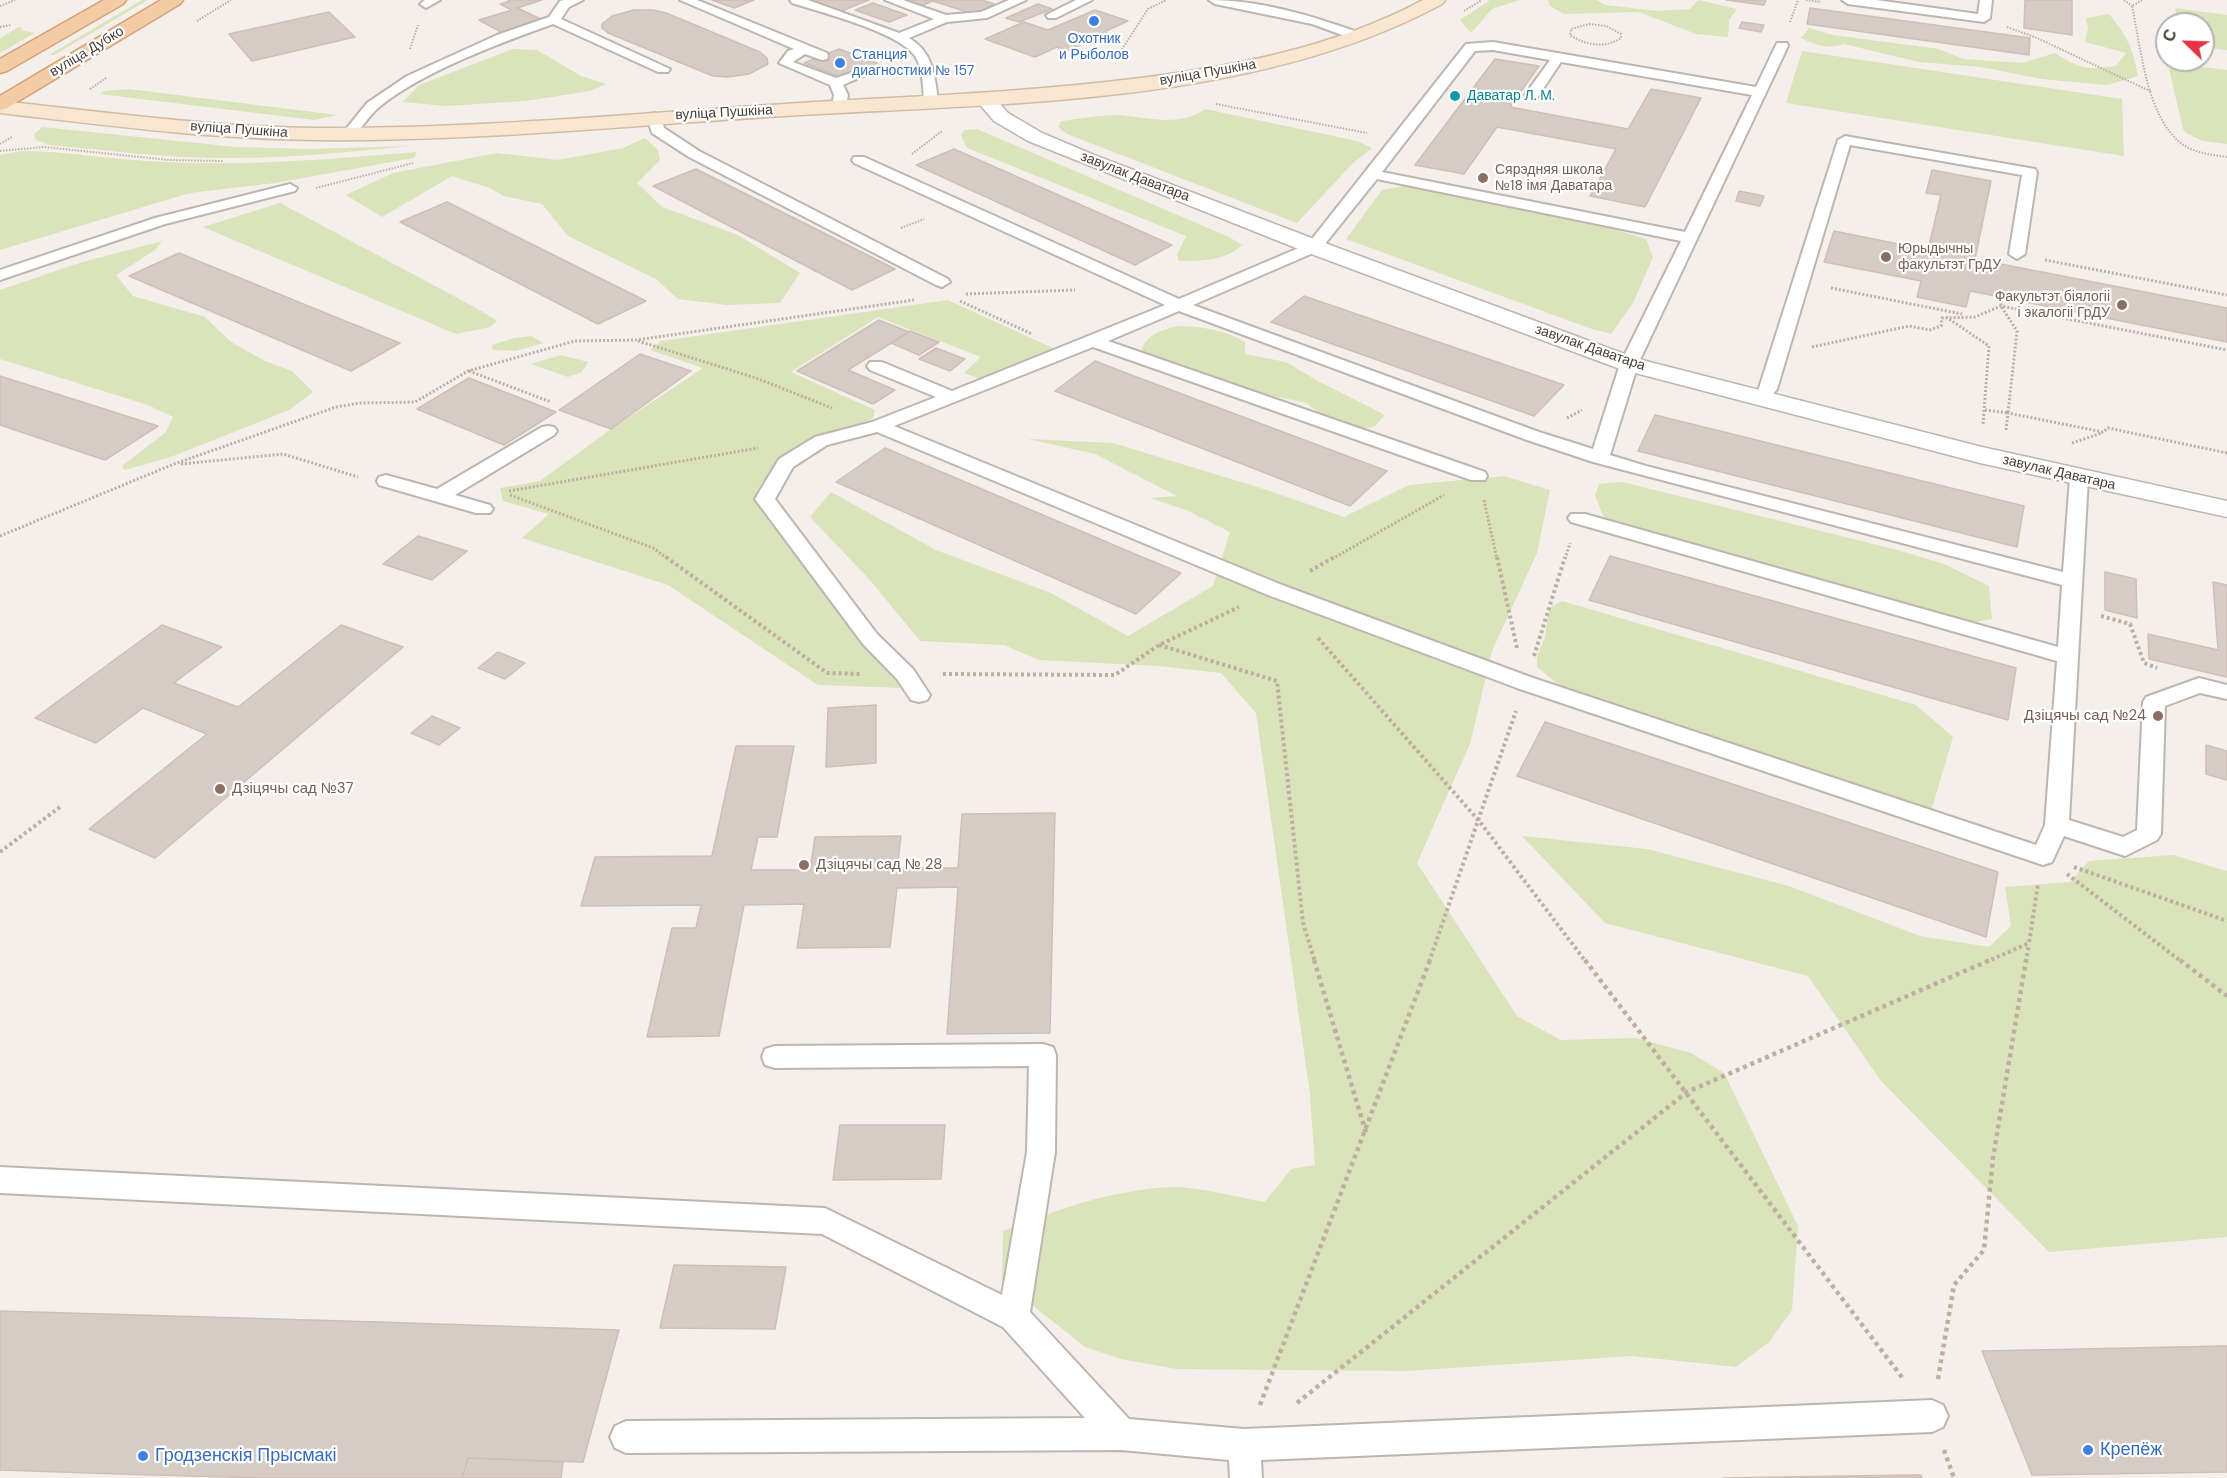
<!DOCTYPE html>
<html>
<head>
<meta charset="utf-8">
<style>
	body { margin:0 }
	#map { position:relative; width:2227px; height:1478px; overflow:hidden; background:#f4efeb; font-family:"DM Sans",sans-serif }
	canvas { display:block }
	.north { position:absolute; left:2155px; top:12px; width:60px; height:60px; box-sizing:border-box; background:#fff; border:2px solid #b5b2b0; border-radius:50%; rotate:293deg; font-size:16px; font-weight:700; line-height:24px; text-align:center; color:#473f3a }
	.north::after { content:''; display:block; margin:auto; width:21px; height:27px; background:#e03644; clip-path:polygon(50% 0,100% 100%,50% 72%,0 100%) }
</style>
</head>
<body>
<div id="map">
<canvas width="2227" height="1478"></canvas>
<div class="north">С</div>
</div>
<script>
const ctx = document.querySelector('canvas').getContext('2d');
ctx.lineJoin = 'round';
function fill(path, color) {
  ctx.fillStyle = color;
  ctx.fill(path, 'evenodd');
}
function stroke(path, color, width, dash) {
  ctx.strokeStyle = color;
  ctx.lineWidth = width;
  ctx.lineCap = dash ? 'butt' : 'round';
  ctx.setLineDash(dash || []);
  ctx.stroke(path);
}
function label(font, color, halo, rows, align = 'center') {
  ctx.font = font + ' "DM Sans",sans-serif';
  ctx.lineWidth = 4.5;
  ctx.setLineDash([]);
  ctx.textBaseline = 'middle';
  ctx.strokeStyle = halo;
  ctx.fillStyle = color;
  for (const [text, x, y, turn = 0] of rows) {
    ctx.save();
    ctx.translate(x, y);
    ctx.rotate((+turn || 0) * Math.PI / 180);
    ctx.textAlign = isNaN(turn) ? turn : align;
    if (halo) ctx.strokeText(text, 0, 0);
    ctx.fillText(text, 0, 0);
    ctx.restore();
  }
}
fill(new Path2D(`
	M142,0H148L54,55H49Z
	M1490,0H1519L1492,9L1471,33L1460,20Z
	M1548,0H1597L1605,5L1657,11L1690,9L1698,0L1737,9L1729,20L1728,37L1696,34L1639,12L1564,14L1550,6Z
	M2175,8L2227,15V50L2203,47V24H2178Z
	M2109,14C2127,36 2133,48 2138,76L2107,85L2041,79L1981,67L1919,62L1844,44C1828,50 1816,45 1801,38L1809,28L1833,35L1939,49L1963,59L2023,63L2055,53C2080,69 2087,70 2116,66L2126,53L2085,42L2088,29L2086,18Z
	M19,27L23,28L21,30L35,33L0,53V38Z
	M513,49L537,50L581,76L606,84L590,91L526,101L446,106L403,102L419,85Z
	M1802,51L2122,99L2124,156L1786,103Z
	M2177,64L2227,70V144L2203,141L2186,133L2183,129L2169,69Z
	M129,89L337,115L314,120L100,94L104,91Z
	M1205,109L1357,141L1372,148L1353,163L1297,223L1067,134L1058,127L1061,121C1079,119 1099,115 1117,115C1147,117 1179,128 1205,109Z
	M42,127L236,147L310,149L409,146C347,152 284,159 222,158C164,158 107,150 49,145L36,140L34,134Z
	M977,129L1229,237L1242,245C1226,261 1200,261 1179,261L1177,255L1186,236L967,148L961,135L964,130Z
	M645,138L658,150L660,160L637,183L662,207L738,235L800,273L780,303L727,305L678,299L656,279L568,236L542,204L504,196L490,188L452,176L382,217L346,195L393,173L497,153L558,160L623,148Z
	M21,151C70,151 118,161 167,162C251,166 333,159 417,152L414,158L275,183L190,193L0,250V155Z
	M1406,186L1613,229L1646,239L1653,257L1633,303L1611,334L1589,328L1346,239L1382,190Z
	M280,203L478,309L497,321L490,327L456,334L203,227Z
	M162,241L155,250L116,275L133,296L205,317L231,342L265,361L292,371L313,392L289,410L171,457L124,470L122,466L166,432L173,417L148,405L0,359V290L79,263Z
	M948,300L1057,350L981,379L964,373L981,357L878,317L791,372L875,410L873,418L806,445L758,500L904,688L818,685L668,585L522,538L549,514L503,501L500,488L540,481L607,432L703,368L650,350L661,341Z
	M1177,326C1202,327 1223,329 1245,342V354L1286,362L1318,381L1385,415L1374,427L1358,429L1321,414L1306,403L1260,393L1141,351C1147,334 1160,331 1177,326Z
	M531,336L543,343L516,351L493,350L492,345L514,338Z
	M561,355L588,362L582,372L568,377L531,364Z
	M1028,439L1113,443L1267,490L1344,517L1409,485L1504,476L1550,490L1537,553L1492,651L1470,744L1417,863L1517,1016L1561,1040L1636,1038L1691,1053L1724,1073L1798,1226L1792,1310L1769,1342L1736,1367L1632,1356L1406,1371L1177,1369L1121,1359L1085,1347L1002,1281L1003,1231C1058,1209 1114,1189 1175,1187C1199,1187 1240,1198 1265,1202L1291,1169L1315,1165L1310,1094L1256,713L1221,673L1158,666L1039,660L1004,645L920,641L870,580L810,517L831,492L936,550L1051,593L1128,636L1213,586L1230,532L1188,511L1151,498L1177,496L1095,454Z
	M1622,482L1898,550L1944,564L1989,586L1992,619L1964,624L1606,522L1595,496L1599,484Z
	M1562,601L1916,705L1953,737L1932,808L1876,795L1571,695L1537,667V656L1545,637L1549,608Z
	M1522,836L1647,849L1789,886L1920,936L1989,947L2011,926L2005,887L2070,882L2089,861L2173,855L2227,871V1237L2049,1252L1881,1081L1808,976L1605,923Z`), '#dae3b9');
const building = new Path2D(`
	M508,0H542L517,8L541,19L501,32L479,20L512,10L500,4L510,1Z
	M712,0H754L734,8Z
	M804,0H869L839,12Z
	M903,0H982L994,4L973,14L933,1L921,6Z
	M1726,0H1766L1764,5Z
	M2025,0H2072V35L2024,28Z
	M873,3L907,15L889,22L855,10Z
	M1038,4L1052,9L1019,22L1006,18Z
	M1810,8L2030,38L2029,55L1807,24Z
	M634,10H653L666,13L760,52L767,58L768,64L749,74L728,77L713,76L608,33L602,28V24L612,16Z
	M1095,10L1128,21L1104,32L1116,36L1097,44L1089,41L1067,51L1057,47L1035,57L985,39L1024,22L1048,30Z
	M329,12L355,37L252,61L229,34Z
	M1742,22L1764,25L1761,32L1739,28Z
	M839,49L877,63L842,78L804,63Z
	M1495,59L1539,66L1510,107L1628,129L1651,89L1701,98L1645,207L1590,196L1616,149L1497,127L1464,174L1415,165Z
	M954,149L1172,245L1135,265L916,165Z
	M696,169L814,228L895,269L852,290L653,186Z
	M1932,170L1991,181L1975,259L2227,308V342L1970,291L1966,307L1917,297L1921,281L1824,262L1834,231L1928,250L1941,195L1926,193Z
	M1739,191L1764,196L1760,206L1736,201Z
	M447,202L646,301L598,324L400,222Z
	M179,253L318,310L400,343L351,371L129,276Z
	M1304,296L1564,385L1534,416L1271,322Z
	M879,320L909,332L848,370L895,390L873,404L797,371Z
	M910,331L939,342L919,355L891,343Z
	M936,348L965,359L950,371L919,359Z
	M640,354L691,371L611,429L559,410Z
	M1095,361L1126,373L1387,471L1350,506L1055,391Z
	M0,376L158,426L105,460L0,425Z
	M469,378L492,387L556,412L504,445L417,409Z
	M1655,415L2024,506L2017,547L1638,451Z
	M885,448L1142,557L1181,573L1136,614L836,482Z
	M418,536L467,551L432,580L383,564Z
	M1610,556L2016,668L2008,720L1589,600Z
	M2105,572L2136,579L2137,618L2105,610Z
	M2213,582L2227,585V677L2149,659L2148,634L2218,650Z
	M162,625L222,647L174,683L238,707L341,625L403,647L155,858L89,829L207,734L143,708L96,743L35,718Z
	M498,652L525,663L505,679L478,668Z
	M876,705V763L826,767L828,708Z
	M432,716L460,728L439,745L411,733Z
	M1545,722L1998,872L1986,937L1517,776Z
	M2206,745L2227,751V780L2206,774Z
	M736,746H794L777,837H758L751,870H810L815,837L901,836L897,868H958L962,814L1055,813L1050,1033L947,1034L958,887L897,888L890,947L797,948L804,904L744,905L719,1036L647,1037L672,928H696L701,905L581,906L595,857L712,856Z
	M840,1125H945L941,1179L833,1180Z
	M674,1265L786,1267L775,1329L660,1328Z
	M0,1311L378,1322L619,1330L583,1462L468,1458L462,1478H261L120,1474L0,1470Z
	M2227,1346V1472L2032,1475L1982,1351Z
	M468,1458L563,1462L561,1478H462Z
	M1921,1475L1922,1478H1723L1843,1476Z`);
fill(building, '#d7ccc5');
stroke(building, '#cebfb6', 1.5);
const lane = new Path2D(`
	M425,0H440L426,8L420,4Z
	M564,0H583L569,7L561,19L670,69L668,72H658L553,24C500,43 421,72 378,108C369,116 361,128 354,137L349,138L342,134L367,103L407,76L497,35L549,17L560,1Z
	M680,0H697L827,53L828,56L827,59L822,60L805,54L793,62L836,78L854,72V67H864L872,72L843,85L848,95L846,106L839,110L834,109L832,106L834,95L830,85L779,63L788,51L794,49Z
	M790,0H808L899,33L934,19L885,0H903L946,15L981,12L1009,0H1026L987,18L947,22L909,38C933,52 935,76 938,101L931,105L924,101C923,86 923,69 915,56C899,32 820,12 792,3Z
	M1076,0H1092L1056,18H1048L1046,15Z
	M1209,0C1260,0 1313,16 1360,33L1362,36L1356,40L1312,24L1215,4Z
	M1842,0H1876L1978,14L1980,0H1992L1990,18L1984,22L1848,4Z
	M1493,42L1756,87L1777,43H1787L1788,46L1638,364L1610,455L1646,466L2063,572L2070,478L2072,474H2086L2088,478L2069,820L2123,837L2137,830L2143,702L2146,697L2199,678L2227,685V699L2200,693L2165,706L2161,834L2157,840L2125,856L2064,836L2052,862L2043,865L2034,862L1517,688L1268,595L877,432L827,445L793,467L775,499L877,634L913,669L930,695L927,700L919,702L911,700L897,679L863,644L755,499L779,459L815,437L872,422L936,397L870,370L867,366L870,362H882L952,391L1165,305L854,163L852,160L854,157H864L1179,299L1308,244L1466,44ZM1493,50L1550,60L1525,95L1532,99L1537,98L1561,62L1752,95L1685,232L1382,172L1475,51ZM1377,179L1681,241L1620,364L1593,449L1539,432L1193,305L1320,250ZM1179,311L1527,440L1593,462L2062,585L2058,647L1585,514H1571L1568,518L1571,522L2057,661L2045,825L2036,845L1533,678L1282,585L894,426L1093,347L1471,480H1485L1487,476L1485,472L1108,341Z
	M654,113L661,117L664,128L699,151L948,279L950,282L942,287L936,285L689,157L652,133L647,117Z
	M1845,136L2035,169L2037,172L2025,254L2017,259L2009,254L2022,175L1850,145L1777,389L1766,403H1754L1751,399L1759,388L1838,140Z
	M290,184L297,188L295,191L165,224L0,280V270L155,218Z
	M548,426L554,427L557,431L554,435L455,495L490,505L493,509L490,513H476L379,485L377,481L379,477L386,475L437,489L542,427Z
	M1043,1044L1053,1047L1056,1055L1055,1152L1030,1312L1129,1419L1244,1429L1932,1400L1943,1405L1948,1416L1943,1427L1932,1432L1261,1460L1262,1478H1230L1229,1460L1121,1450L626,1453L615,1448L610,1437L615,1426L626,1421L1085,1418L1003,1327L822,1234L0,1193V1167L825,1208L1002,1295L1027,1152L1029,1066L775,1068L765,1065L762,1057L765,1049L775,1046Z`);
const street = new Path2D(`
	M985,93L992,95L1008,113L1042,133L1094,155L1322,242L1638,359L1982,447L2227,501V517L1980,463L1620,369L1306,252L1028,141L994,121L975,99L978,95Z`);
const secondary = new Path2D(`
	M1423,0H1445L1442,4C1261,102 1021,103 819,114C651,123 483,142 314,140C209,139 104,125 0,113V101C105,112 211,127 317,128C483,129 649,112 815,102C920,96 1026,92 1132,79C1232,67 1333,48 1423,0Z`);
const primary = new Path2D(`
	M104,0H126L123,4L7,71L0,73V59Z
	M161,0H183L180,4L7,108L0,110V96Z`);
stroke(lane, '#beb5af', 4);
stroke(street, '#beb5af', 3);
stroke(secondary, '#d0baa2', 3);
stroke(primary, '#d6a377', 3);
stroke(new Path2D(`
	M1806,0L1821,2
	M2124,0L2132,6
	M2142,0L2132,6C2141,47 2146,117 2182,144C2194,153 2213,155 2227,157
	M0,6L15,0
	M1464,11L1482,0
	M197,21L231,0
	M1790,22L1798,0
	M1589,24L1606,26L1621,34V38C1605,49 1585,45 1570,35L1571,29Z
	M0,27L11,25
	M2007,27L2037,38L2152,92
	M410,49L418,25
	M1117,57L1148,9L1166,0
	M90,89L106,78
	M1216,104L1367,133
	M0,144L12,137
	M0,151L44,147L169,160L223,161
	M912,154L942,131
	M316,188L413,163
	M901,228L924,219`), '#beaea2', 2, [1.5, 1.5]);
stroke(new Path2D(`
	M2045,260L2227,295
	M1831,288L1962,314
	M966,294L1075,290
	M960,301L1032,334
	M1946,317L1989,346L1983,424
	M638,341L756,378L832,408
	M1812,347L1909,326L1930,330L1941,326L1942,318L1975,317L2001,306L2227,350
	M469,371L551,402
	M1985,410L2008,413L2017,331L2001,306V297
	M1567,418L1582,410
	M2006,430L2008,413L2103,432L2108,428L2227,453
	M2072,443L2102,433
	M181,464L283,454L358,477
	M509,491L758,448
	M510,495L653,548L668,559
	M1484,500L1497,559
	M0,536L174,464L336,407L360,403L415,402L468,371L575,341L636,340L914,300
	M1332,559L1444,495
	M1565,559L1570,543`), '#beaea2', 3, [2, 2]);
stroke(new Path2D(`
	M666,557L827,673L860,674
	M1497,557L1517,648
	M1310,571L1334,557
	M2101,616L2130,624L2144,663L2157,668
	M1318,638L1480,822L1586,962
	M1159,645L1277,681L1303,923L1315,962
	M1534,656L1565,557
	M943,674L1115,675L1159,645L1239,607
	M0,852L60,807
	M2074,867L2227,921
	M2067,874L2182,962
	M1429,962L1516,711
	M1986,962L2029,943L2038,884
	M2026,962L2029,944`), '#beaea2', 4, [3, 3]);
stroke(new Path2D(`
	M1314,960L1366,1133
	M1585,960L1904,1380
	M2180,960L2227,996
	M1938,1379L1954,1285L1984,1250L1993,1158L2026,960
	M1297,1403L1687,1092L1990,960
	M1260,1405L1430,960
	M1944,1450L1954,1478`), '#beaea2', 4.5, [4, 4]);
fill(lane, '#fff');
fill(street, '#fff');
fill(secondary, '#f9e6d0');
fill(primary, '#f3cba5');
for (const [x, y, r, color] of [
	[1094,21,6,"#3f7fe0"],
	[840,63,6,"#3f7fe0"],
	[1455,96,6,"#0f9aa8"],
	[1483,178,6,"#8d6e63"],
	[1886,257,6,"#8d6e63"],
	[2122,305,6,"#8d6e63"],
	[2158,716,6,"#8d6e63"],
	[220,789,6,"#8d6e63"],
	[804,865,6,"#8d6e63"],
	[2088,1450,6,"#3f7fe0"],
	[143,1456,6,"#3f7fe0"]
]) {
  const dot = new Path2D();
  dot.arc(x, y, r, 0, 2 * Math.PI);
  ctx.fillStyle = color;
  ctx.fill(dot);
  stroke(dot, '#fff', 2);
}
label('14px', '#366cbe', '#fff', [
	["Охотник",1094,39],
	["и Рыболов",1094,55],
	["Станция",852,55,"left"],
	["диагностики № 157",852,71,"left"]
]);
label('14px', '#473f3a', '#fff', [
	["вуліца Дубко",87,52,-31],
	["вуліца Пушкіна",1208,73,-10],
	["вуліца Пушкіна",724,113,-3],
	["вуліца Пушкіна",239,130,4],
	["завулак Даватара",1135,177,21],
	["завулак Даватара",1590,348,19],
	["завулак Даватара",2059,473,13]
]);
label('14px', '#0d838f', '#fff', [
	["Даватар Л. М.",1467,96]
], 'left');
label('14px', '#785e54', '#fff', [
	["Сярэдняя школа",1495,170],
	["№18 імя Даватара",1495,186],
	["Юрыдычны",1898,249],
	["факультэт ГрДУ",1898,265],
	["Факультэт біялогіі",2110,297,"right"],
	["і экалогіі ГрДУ",2110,313,"right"]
], 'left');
label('15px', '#785e54', '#fff', [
	["Дзіцячы сад №24",2146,716,"right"],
	["Дзіцячы сад №37",232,789],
	["Дзіцячы сад № 28",816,865]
], 'left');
label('18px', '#366cbe', '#fff', [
	["Крепёж",2100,1450],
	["Гродзенскія Прысмакі",155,1456]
], 'left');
</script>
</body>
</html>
